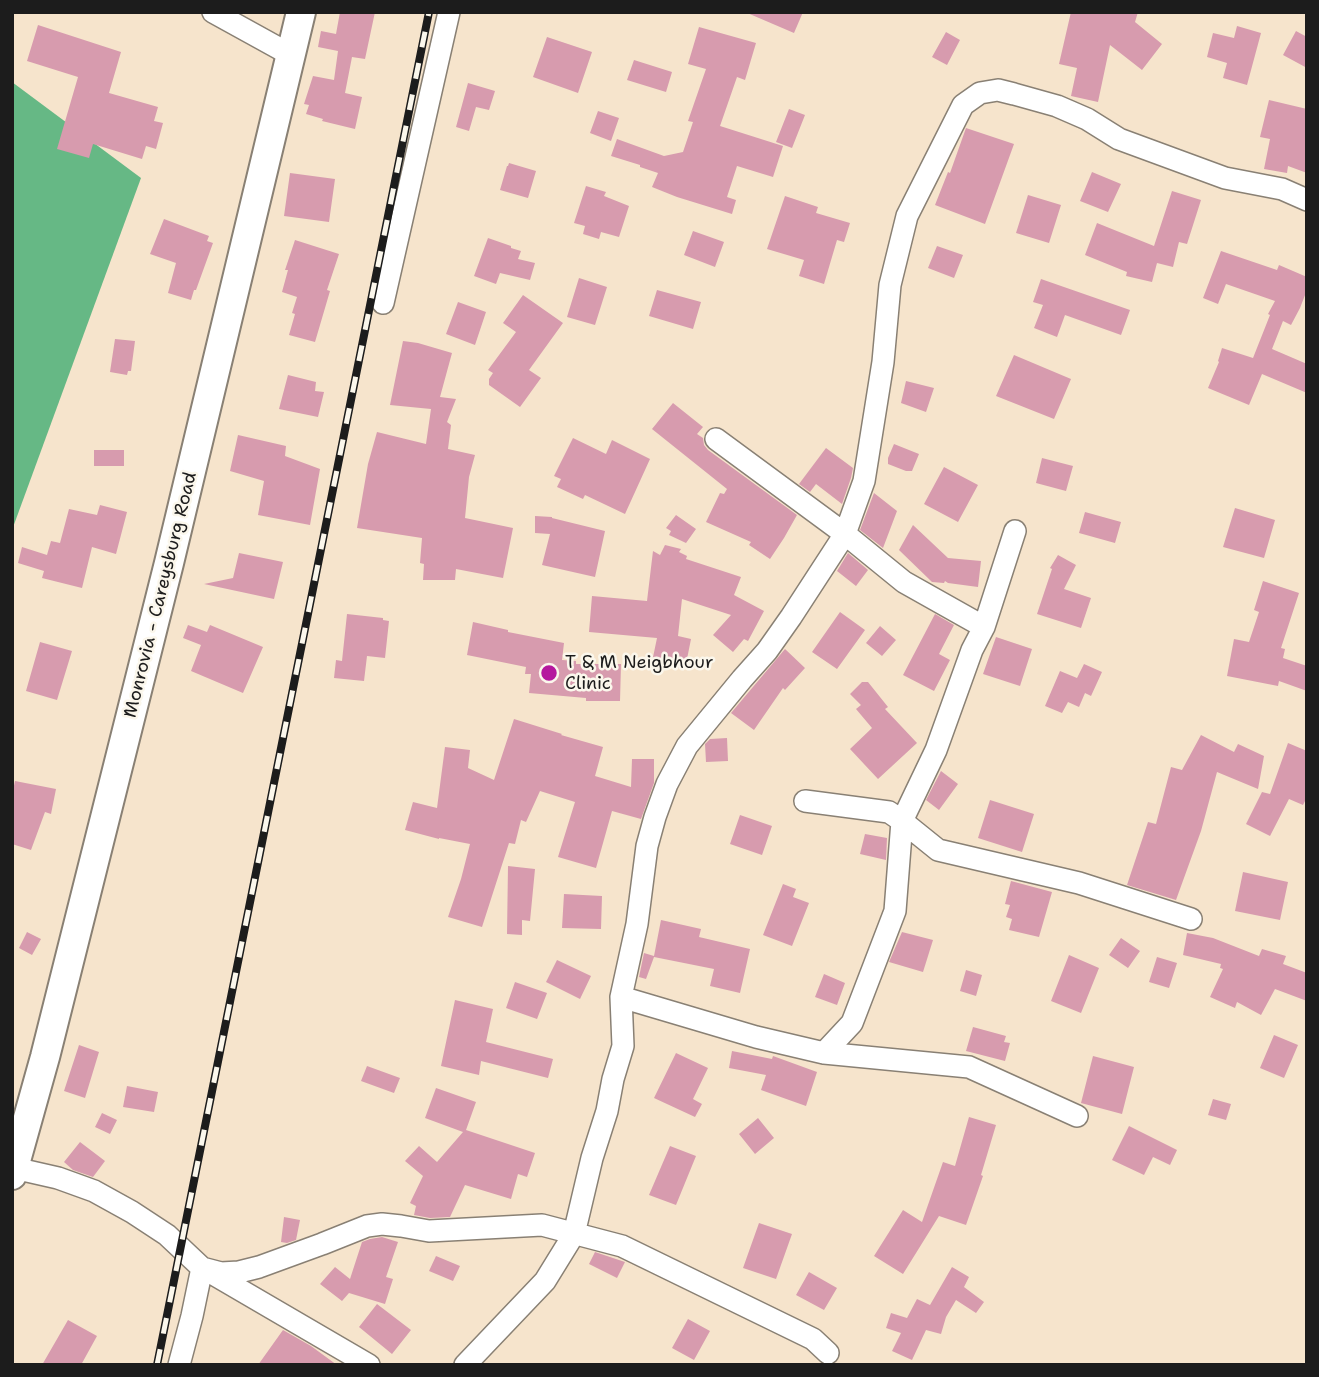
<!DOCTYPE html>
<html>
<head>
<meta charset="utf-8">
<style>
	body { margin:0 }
	#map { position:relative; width:1319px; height:1377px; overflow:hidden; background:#f6e4cc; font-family:"Shantell Sans",sans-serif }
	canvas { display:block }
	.frame { position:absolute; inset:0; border:14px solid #1c1c1c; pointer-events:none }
</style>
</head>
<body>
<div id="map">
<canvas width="1319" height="1377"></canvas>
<div class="frame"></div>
</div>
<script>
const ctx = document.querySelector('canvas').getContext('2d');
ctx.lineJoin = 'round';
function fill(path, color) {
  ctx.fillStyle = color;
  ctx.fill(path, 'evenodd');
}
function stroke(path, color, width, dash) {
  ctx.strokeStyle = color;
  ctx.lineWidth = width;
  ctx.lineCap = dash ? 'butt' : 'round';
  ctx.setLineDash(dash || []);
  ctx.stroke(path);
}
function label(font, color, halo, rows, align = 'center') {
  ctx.font = font + ' "Shantell Sans",sans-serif';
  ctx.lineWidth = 5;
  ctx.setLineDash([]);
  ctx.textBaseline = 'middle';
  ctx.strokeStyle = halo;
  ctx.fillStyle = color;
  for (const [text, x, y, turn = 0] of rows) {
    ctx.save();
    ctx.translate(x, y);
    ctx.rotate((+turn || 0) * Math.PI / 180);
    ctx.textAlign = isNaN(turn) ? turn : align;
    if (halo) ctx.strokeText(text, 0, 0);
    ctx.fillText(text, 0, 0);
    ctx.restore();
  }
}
fill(new Path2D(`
	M12,82L141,178L12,530Z`), '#66b885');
fill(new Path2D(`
	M340,12H375L365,59L352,57L345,93L362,97L355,129L322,121L323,119L306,114L309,105L304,104L313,76L334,80L338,51L318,47L321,31L336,34Z
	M745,12H803L794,33Z
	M1071,12H1138L1135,22L1162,44L1142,70L1110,45L1098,102L1071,96L1077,68L1059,64Z
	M38,25L121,52L109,93L158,107L154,121L163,123L156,149L146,146L142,159L93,144L89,158L57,149L78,77L27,61Z
	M1237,26L1261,33L1247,85L1223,78L1227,63L1207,57L1213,33L1234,38Z
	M699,27L756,43L745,80L737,77L720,126L783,146L773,177L737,166L727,197L736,200L732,214L677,197L652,187L658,173L640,167V165L611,156L617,139L664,156L683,152L693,122L688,121L706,69L688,64Z
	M1296,31L1307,37V68L1283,55Z
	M946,32L960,40L947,65L932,57Z
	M547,37L592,52L578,93L533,77Z
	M634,60L672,72L666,92L627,80Z
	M468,83L495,91L489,110L476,107L469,131L456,127Z
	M1269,100L1307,109V173L1288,166L1287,173L1264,169L1270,139L1260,137Z
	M789,109L805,115L792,148L776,142Z
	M598,111L619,118L611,141L590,133Z
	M966,128L1014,144L985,224L935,205L948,172L950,173Z
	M509,163L536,171L528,198L500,190L507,166H508Z
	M1092,172L1121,184L1108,212L1080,201Z
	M290,173L335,179L329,222L284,216Z
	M586,186L606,192L604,196L629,206L619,237L601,232L599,239L583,234L585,226L574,223Z
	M1172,191L1201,200L1187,244L1179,242L1173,267L1157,263L1152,282L1126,276L1127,272L1085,255L1097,223L1154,246Z
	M1028,195L1061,205L1049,243L1016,233Z
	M785,196L818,207L816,213L850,223L844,242L837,240L824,284L799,276L804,260L767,249Z
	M164,219L209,236L207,241L213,243L196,290H194L191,300L168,293L176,263L150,254Z
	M693,231L724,242L715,267L684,255Z
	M488,238L511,246V248L521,251L518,259L535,263L530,280L500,273L496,284L474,276Z
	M295,240L339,254L327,290L330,291L315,342L289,335L295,314L292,313L297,297L282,292L288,270H285Z
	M937,246L963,255L954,278L928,268Z
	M1221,251L1277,270L1279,265L1307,277V290L1300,308L1291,325L1283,321L1272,349L1307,364V393L1262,374L1249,405L1208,388L1219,362L1218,361L1222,348L1253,358L1270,315L1268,314L1275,301L1226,284L1218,304L1203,298Z
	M579,278L607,287L595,325L567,317Z
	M1041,279L1130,310L1121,335L1065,315L1057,337L1034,328L1043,305L1033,302Z
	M657,290L701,302L693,329L649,316Z
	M523,295L563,323L529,370L541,378L520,407L489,385V379L493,373L488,370L516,332L503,323Z
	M458,302L486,312L475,345L446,334Z
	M115,339L135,341L131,371H128L127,375L110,372Z
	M403,341L418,343L452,353L440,397L456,399L447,422L451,425L448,449L475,455L469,477L465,518L513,528L503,578L456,569L455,580H423L424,564L420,563L422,538L357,528L368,464L377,432L426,444L431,409L390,405Z
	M1014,355L1071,379L1054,419L996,396Z
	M288,375L316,382L315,391L324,392L318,417L279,409Z
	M906,381L934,388L926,412L901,403Z
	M673,403L703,427L697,434L703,438L704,445L708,450L797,515L784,538L770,559L749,545L751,542L706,522L720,493L724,494L727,489L652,429Z
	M238,435L286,446L285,456L320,469L310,525L258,515L264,481L230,471Z
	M573,438L606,454L612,440L650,459L625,514L585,495L583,499L557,487L561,479L554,476Z
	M894,444L919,454L912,471H906L888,464V458Z
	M826,448L853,468L851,478L842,504L816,484L810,492L799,484Z
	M94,450H124V466H94Z
	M1042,458L1073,466L1066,491L1036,483Z
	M944,467L978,485L958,522L924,504Z
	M874,493L897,511L883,548L860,530Z
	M100,505L127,512L116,554L92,547L82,588L42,578L44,571L18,563L22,547L47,555L51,541L60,543L69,509L97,515Z
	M1235,508L1275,520L1264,558L1223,547Z
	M1085,512L1121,522L1115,543L1079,533Z
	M676,515L696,529L686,543L669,535L671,531L666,528Z
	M535,516L552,517V518L605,531L595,577L542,565L550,534L535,533Z
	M913,525L948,558L981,561L978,587L948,583L945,581L944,583L932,582L899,550Z
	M665,545L681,549L679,552L687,556L686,559L741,577L734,595L764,611L748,641L744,639L733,652L713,635L731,615L682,599L678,636L691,639L685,669L652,662L657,638L589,632L592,596L647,601L653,551L660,555Z
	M239,553L283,562L274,599L204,584L233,578Z
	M848,553L868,570L856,586L837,571Z
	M1058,555L1076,565L1064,589L1091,598L1081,628L1037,614L1052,569L1050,568Z
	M1263,581L1299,593L1281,648L1285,649L1283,658L1307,666V691L1279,681L1278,686L1227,676L1234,639L1249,642L1259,612L1254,610Z
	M840,612L865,630L837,669L812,652Z
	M347,614L383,618V620L389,621L385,658L367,656L364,681L334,678L336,660L342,661Z
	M935,614L954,625L939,654L950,660L934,691L903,675Z
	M473,622L508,630V632L564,643L562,660L576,661V664H621L620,701H586V698L529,693L531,674H525L526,667L467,655Z
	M188,625L207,632L210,625L263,647L243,693L191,671L201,645L183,638Z
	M880,626L896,640L882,656L866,643Z
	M996,637L1032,649L1020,686L983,674Z
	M40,642L72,651L57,700L26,691Z
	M785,649L805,668L785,690L783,688L754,730L731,713Z
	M1084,664L1102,672L1091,696L1085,693L1079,707L1068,702L1062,713L1045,706L1060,671L1077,678Z
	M862,682H868L888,707L885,709L917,743L878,779L850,749L872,728L856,709L861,705L850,694Z
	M514,719L562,734L561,735L603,747L595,776L631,787L632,759H654V783L641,819L612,811L596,868L558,857L575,802L540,791L526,822L521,820L515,844L509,843L482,927L448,917L461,879L470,844L439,838V839L405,830L413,802L437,808L445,747L470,750L468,768L494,780Z
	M1201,735L1234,752L1238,744L1264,756L1258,789L1217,772L1201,831L1176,900L1127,885L1148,822L1156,824L1171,767L1182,770Z
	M727,738L728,761L706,762L705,744L710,739Z
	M1288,743L1307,751V797L1303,805L1289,799L1270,836L1246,824L1262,792L1270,794Z
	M941,771L958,784L939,810L926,800Z
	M15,781L56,789L51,814L45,812L31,850L12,844V795Z
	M990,800L1034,814L1022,852L978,838Z
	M740,815L772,826L762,855L730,844Z
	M865,834L887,838L886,860L860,854Z
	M508,866L535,869L530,921L522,920V935L507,934Z
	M1243,872L1288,882L1280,920L1235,911Z
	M1011,881L1052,892L1039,937L1009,930L1012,919L1006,917L1010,905L1005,904Z
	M783,884L796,889L793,897L809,903L792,946L763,935Z
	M564,894L602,896L601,929L562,928Z
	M661,920L701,929L699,937L750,949L740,993L710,986L714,969L654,957L646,979L639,977L644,953L654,956Z
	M27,932L41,939L32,955L19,948Z
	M902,932L933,940L923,972L889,962Z
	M1187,933L1213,938L1259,956L1262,949L1286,956L1283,964L1307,973V1001L1275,989L1261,1015L1237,1002L1235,1008L1210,997L1223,969L1220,968L1221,964L1183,955Z
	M1121,938L1140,951L1128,968L1109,955Z
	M1069,955L1099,968L1081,1013L1051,1001Z
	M1157,957L1177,963L1169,988L1149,982Z
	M557,960L591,976L580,999L546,982Z
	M966,970L982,975L976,996L960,991Z
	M824,974L845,983L837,1005L815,997Z
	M515,982L547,993L537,1019L506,1008Z
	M455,1000L493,1009L486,1042L553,1059L548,1078L481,1061L479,1075L441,1066Z
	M973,1027L1006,1036L1004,1042L1010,1043L1005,1061L966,1051Z
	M1274,1035L1298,1045L1284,1078L1260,1068Z
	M79,1045L99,1052L85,1098L64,1091Z
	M732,1051L772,1059L773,1056L817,1072L806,1106L761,1090L766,1075L729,1068Z
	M676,1053L708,1068L693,1099L702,1104L695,1117L654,1098Z
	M1093,1056L1134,1067L1122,1114L1081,1103Z
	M367,1066L400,1078L394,1093L361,1081Z
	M127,1086L158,1092L154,1112L123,1107Z
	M436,1088L476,1102L466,1130L535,1153L527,1177L518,1174L511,1199L465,1185L450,1217L430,1218L414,1215L416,1206L410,1203L423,1176L405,1161L419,1146L437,1162L463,1132L425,1118Z
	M1213,1099L1231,1104L1226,1120L1208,1115Z
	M102,1113L117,1120L110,1134L95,1127Z
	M969,1117L996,1125L981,1175L983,1176L966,1225L939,1216L903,1274L874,1256L903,1210L922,1222L943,1162L955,1166Z
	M758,1118L774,1138L755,1154L739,1134Z
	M1129,1126L1177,1150L1170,1165L1153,1157L1144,1175L1112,1160Z
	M80,1142L105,1161L93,1177L73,1170L64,1162Z
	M670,1146L696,1156L676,1205L649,1195Z
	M284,1217L300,1220L296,1240L287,1243L281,1242Z
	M759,1223L792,1234L776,1279L743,1268Z
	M382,1237L398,1242L386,1277L393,1279L385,1304L349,1293L342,1301L320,1284L335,1267L350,1279L362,1242L370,1239Z
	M595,1252L625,1262L617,1278L589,1264Z
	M436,1256L460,1266L453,1281L429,1271Z
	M952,1267L969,1277L964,1287L984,1302L976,1313L956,1300L946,1317L941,1334L926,1330L912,1360L892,1351L901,1333L886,1328L891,1313L907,1318L917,1299L930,1305Z
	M809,1272L837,1288L824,1310L796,1295Z
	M377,1304L411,1330L392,1354L359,1327Z
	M688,1319L710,1331L694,1360L672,1348Z
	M68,1320L97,1336L81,1365H42Z
	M283,1330L311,1346L337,1365H258Z`), '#d79bae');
const minor = new Path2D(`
	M213,12L291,55
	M383,303L449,12
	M716,439L845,534L904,582L984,627
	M1015,531L984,627L972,650L936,750L902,821L938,850L1079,883L1191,919
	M805,801L889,812L902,821L895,911L852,1023L824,1053
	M621,997L756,1037L824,1053L969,1067L1077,1116
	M14,1168L58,1178L94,1191L132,1212L167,1235L202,1268L192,1316L179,1365
	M202,1268L221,1273L239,1272L259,1267L322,1244L367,1226L382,1224L401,1226L429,1231L542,1225L622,1246L813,1339L828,1353
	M213,1274L369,1365
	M465,1365L545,1281L574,1234L592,1158L607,1111L613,1079L623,1046L621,997L637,924L647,846L655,817L667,784L687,746L742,679L767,651L791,617L845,534L864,481L883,362L890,285L907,216L963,105L980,93L998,90L1014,94L1057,106L1087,119L1119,139L1225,178L1282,189L1307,200`);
const major = new Path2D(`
	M12,1175L45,1057L169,563L301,12`);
stroke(minor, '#898074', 24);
stroke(major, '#898074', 32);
stroke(minor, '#fff', 21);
stroke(major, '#fff', 28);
const rail = new Path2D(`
	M157,1365L429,12`);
stroke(rail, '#1c1c1c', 8);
stroke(rail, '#fbf7ec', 5, [16]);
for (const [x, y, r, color] of [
	[549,673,9,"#b5179e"]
]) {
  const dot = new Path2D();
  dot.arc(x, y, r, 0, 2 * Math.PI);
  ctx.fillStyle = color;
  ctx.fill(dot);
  stroke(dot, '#fbf7ec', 2.5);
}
label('18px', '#1c1c1c', '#fbf7ec', [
	["Monrovia - Careysburg Road",161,595,-76]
]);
label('18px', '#1c1c1c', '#fbf7ec', [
	["T & M Neigbhour",565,663],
	["Clinic",565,684]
], 'left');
</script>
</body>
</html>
